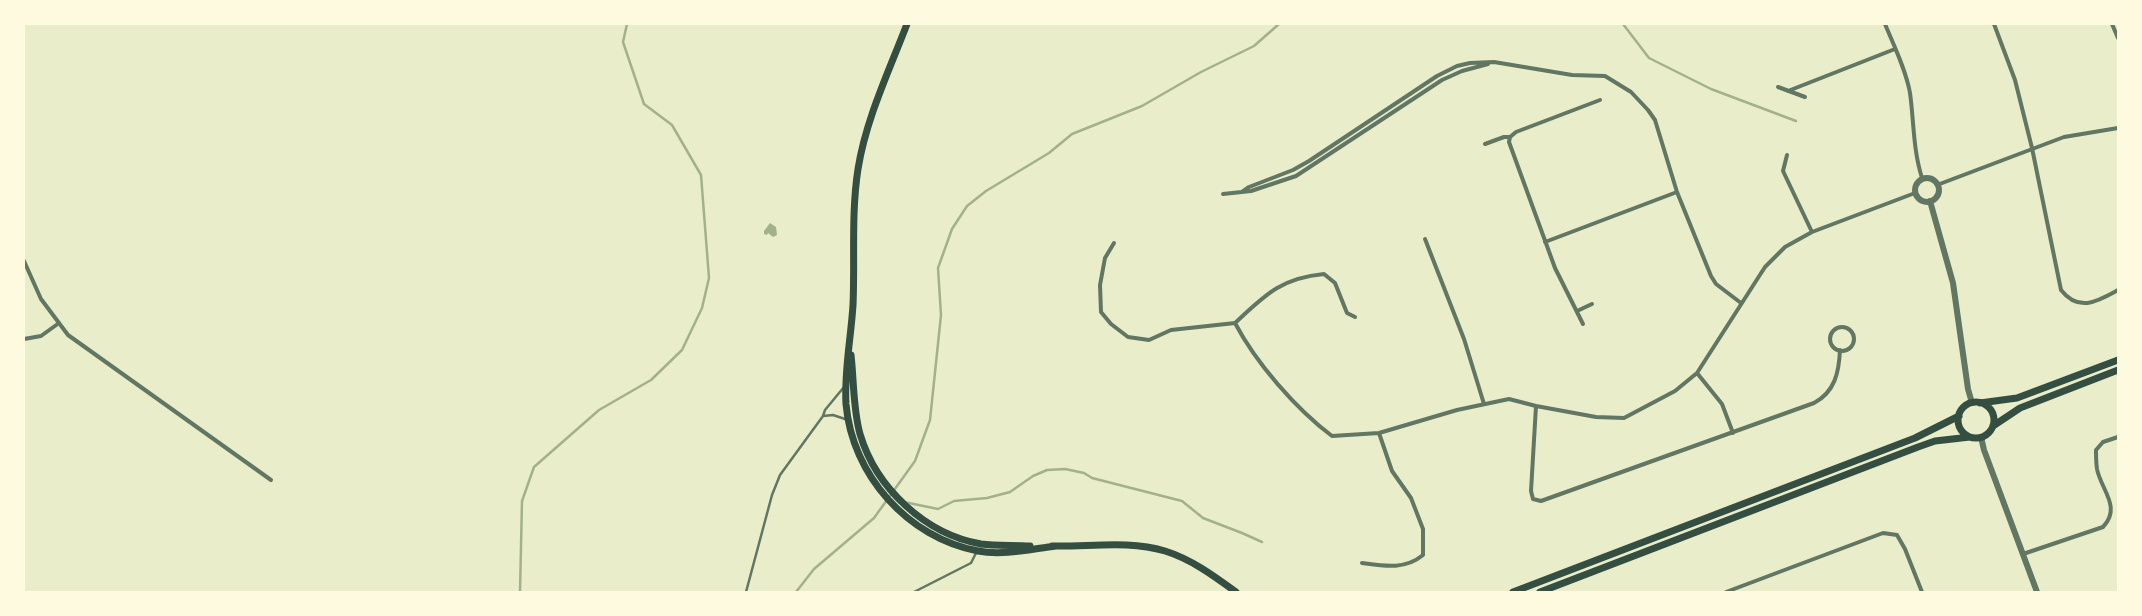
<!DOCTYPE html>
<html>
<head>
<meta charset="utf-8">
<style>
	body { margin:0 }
	#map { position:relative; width:2142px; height:616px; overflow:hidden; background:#e9edc9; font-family:"DejaVu Sans",sans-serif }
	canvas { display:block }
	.frame { position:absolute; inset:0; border:25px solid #fefae0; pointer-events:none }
</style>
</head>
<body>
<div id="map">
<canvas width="2142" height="616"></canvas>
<div class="frame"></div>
</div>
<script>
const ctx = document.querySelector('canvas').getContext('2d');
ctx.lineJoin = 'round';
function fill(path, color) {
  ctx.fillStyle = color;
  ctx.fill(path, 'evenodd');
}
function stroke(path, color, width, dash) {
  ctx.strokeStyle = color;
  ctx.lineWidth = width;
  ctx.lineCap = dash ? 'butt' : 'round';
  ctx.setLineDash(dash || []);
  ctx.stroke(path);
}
fill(new Path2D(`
	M770,223L776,227L777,235L773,237L768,233L767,235L764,234V231Z`), '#a3b18a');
stroke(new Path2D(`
	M1623,24L1649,58L1711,89L1796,121
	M904,502L938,509L954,501L987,498L1010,492L1033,476L1047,470L1065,469L1084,473L1092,478L1182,501L1203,518L1242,533L1262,542
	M520,592L522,501L534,467L599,410L651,380L682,350L702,308L709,278L701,175L672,125L644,104L623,42L627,24
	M796,592L814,569L874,518L915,461L930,420L941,315L938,268L952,229L967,206L986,191L1049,153L1072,134L1142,106L1201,72L1254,46L1279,24`), '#a3b18a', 2.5);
stroke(new Path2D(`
	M823,416L833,415L848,420
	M746,592L772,495L780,475L823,416L825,410L844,387
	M914,592L971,563L977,551`), '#617663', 2.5);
stroke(new Path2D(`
	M1885,24C1894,46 1906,70 1910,93C1914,122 1913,150 1922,178
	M1994,24L2015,80L2032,148L2061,290C2079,313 2098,301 2118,290
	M2112,24L2118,38
	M1778,87L1805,97
	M1788,91L1895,49
	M1485,144L1504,137H1510
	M1787,155L1783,171L1812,232
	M1937,185L2064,137L2118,128
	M1242,192L1249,187L1293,170L1309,161L1437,76L1457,66L1470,63L1494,62L1572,75L1605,76L1631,92L1648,110L1655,120L1677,192L1711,276L1716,284L1741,303
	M1223,194L1251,191L1296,176L1442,80L1462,71L1488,64
	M1425,239L1464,339L1484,404
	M1545,242L1677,192
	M1114,243L1105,258L1100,285L1101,312L1111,324L1128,337L1149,340L1171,330L1235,323
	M24,261L41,299L68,335L271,480
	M1577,311L1592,304
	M1235,323C1256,363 1296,409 1332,436L1379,433L1457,410L1509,399L1536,406L1596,417L1624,418L1675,391L1697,373L1765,267L1785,247L1812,232L1915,193
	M1235,323C1265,295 1281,278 1324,274L1335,283L1347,313L1355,317
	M1583,324L1555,268L1509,142L1510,137L1516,132L1600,100
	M1830 339a12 12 0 1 1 24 0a12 12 0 1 1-24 0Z
	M24,339L41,336L59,323
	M1697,373L1722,404L1733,433
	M1536,406L1531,491L1533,499L1541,501L1814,403C1835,392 1839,372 1840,350
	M2023,554L2103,527C2122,507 2101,490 2097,469C2096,462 2096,456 2096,450L2103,442L2118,437
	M1362,563C1384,566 1405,570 1423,555V529L1411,498L1392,471L1379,433
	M1726,592L1883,533L1897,535L1905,549L1922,592`), '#617663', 4);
stroke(new Path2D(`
	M1915 190a12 12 0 1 1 24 0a12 12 0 1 1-24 0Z
	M1930,201L1953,283L1968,389L1972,403
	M1981,437L1984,450L2037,592`), '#617663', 6);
stroke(new Path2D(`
	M907,24C889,71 866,119 858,169C851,214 855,260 853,305C851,338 844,371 846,404C852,475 908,538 978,551C1003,556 1031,549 1056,546
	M851,355C854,381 853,409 860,434C876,488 925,534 981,544C997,546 1014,545 1030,546
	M1958 420a18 18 0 1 1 36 0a18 18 0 1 1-36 0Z
	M1980,403L2017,398L2118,360
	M1993,426L2020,408L2118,370
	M1052,546C1089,547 1129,540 1165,551C1191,559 1214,576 1236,592
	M1513,592L1915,438L1959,416
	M1540,592L1918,447L1935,441L1970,437`), '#344e41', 7);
</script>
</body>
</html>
